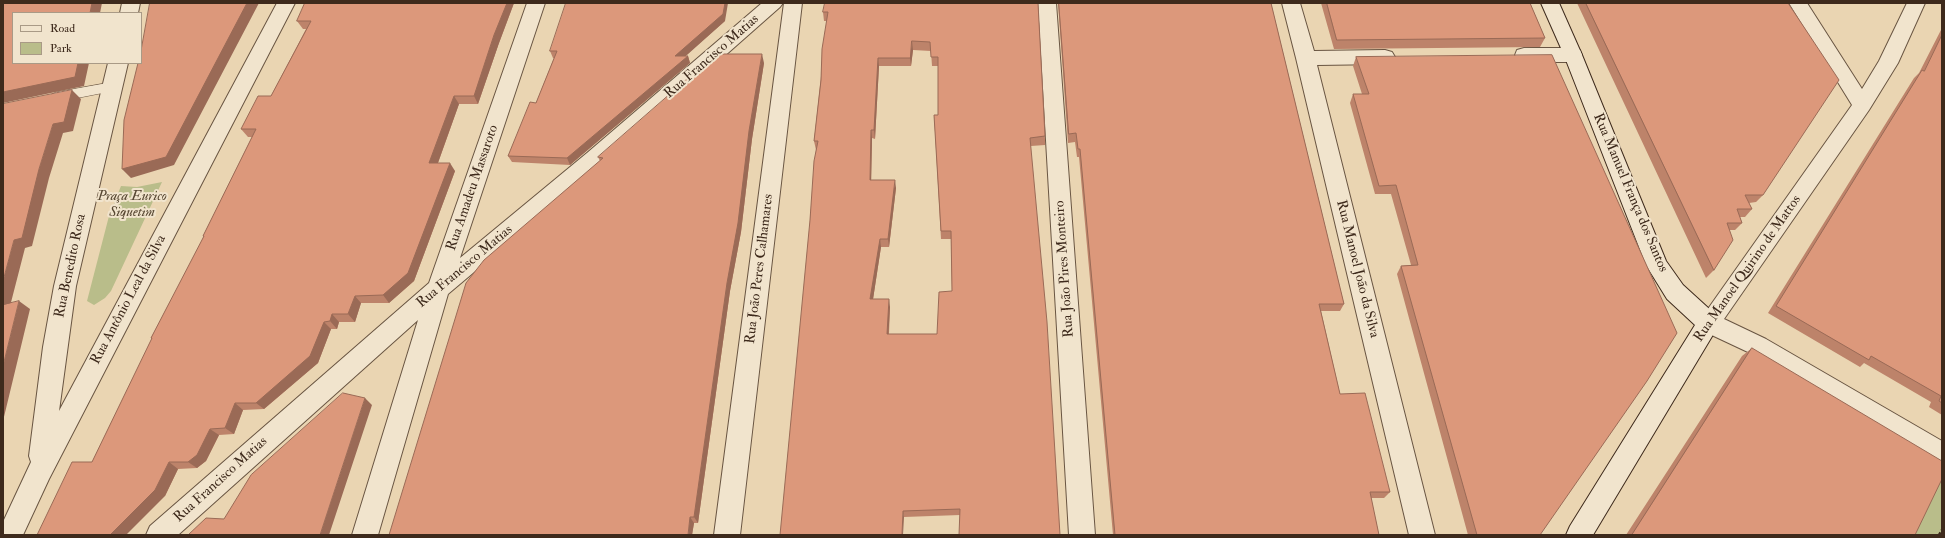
<!DOCTYPE html>
<html>
<head>
<meta charset="utf-8">
<style>
	body { margin:0 }
	#map { position:relative; width:1945px; height:538px; overflow:hidden; background:#ead5b2; font-family:"IM FELL Double Pica",serif }
	canvas { display:block }
	.frame { position:absolute; inset:0; border:4px solid #3e2a1c; pointer-events:none }
	.legend { position:absolute; left:12px; top:12px; width:130px; height:52px; box-sizing:border-box; background:#f1e4cd; border:1px solid #a99a86; margin:0; padding:5px 7px; list-style:none; font-size:12px; color:#3e2a1c }
	.legend li { display:flex; align-items:center; gap:8px; height:20px }
	.legend b { width:20px; border:1px solid #a99a86 }
</style>
</head>
<body>
<div id="map">
<canvas width="1945" height="538"></canvas>
<div class="frame"></div>
<ul class="legend">
<li><b style="height:5px;background:#f1e4cd"></b>Road</li>
<li><b style="height:11px;background:#b9bd8a"></b>Park</li>
</ul>
</div>
<script>
const ctx = document.querySelector('canvas').getContext('2d');
ctx.lineJoin = 'round';
function fill(path, color) {
  ctx.fillStyle = color;
  ctx.fill(path, 'evenodd');
}
function stroke(path, color, width, dash) {
  ctx.strokeStyle = color;
  ctx.lineWidth = width;
  ctx.lineCap = dash ? 'butt' : 'round';
  ctx.setLineDash(dash || []);
  ctx.stroke(path);
}
function label(font, color, halo, rows, align = 'center') {
  ctx.font = font + ' "IM FELL Double Pica",serif';
  ctx.lineWidth = 4;
  ctx.setLineDash([]);
  ctx.textBaseline = 'middle';
  ctx.strokeStyle = halo;
  ctx.fillStyle = color;
  for (const [text, x, y, turn = 0] of rows) {
    ctx.save();
    ctx.translate(x, y);
    ctx.rotate((+turn || 0) * Math.PI / 180);
    ctx.textAlign = isNaN(turn) ? turn : align;
    if (halo) ctx.strokeText(text, 0, 0);
    ctx.fillText(text, 0, 0);
    ctx.restore();
  }
}
fill(new Path2D(`
	M162,182L111,291L105,298L94,305L87,301L109,216L121,186L137,187Z
	M1942,453V535H1901Z`), '#b9bd8a');
const lane = new Path2D(`
	M113,82L118,84L120,87L118,90L57,102L52,100L50,97L52,94L57,92Z`);
const street = new Path2D(`
	M122,3H140L138,13H120Z
	M277,3H295L49,479L23,535H3V522L31,462L29,456L43,347L54,286L108,63H128L76,286L59,411Z
	M527,3H545L460,258L587,153L762,3H783L780,7L601,165L448,294L378,535H352L418,320L178,535H146L150,526L429,283Z
	M784,3H802L740,535H714Z
	M1038,3H1056L1095,535H1069Z
	M1282,3H1300L1314,51L1385,50L1392,52L1395,57L1392,62L1385,64L1317,65L1435,535H1409L1296,58Z
	M1789,3H1807L1862,89L1879,61L1907,3H1925L1898,63L1869,110L1724,319L1766,339L1942,441V465L1933,462L1750,353L1701,330L1698,323L1852,105Z
	M1524,48H1573L1580,50L1582,55L1580,60L1573,62H1524L1517,60L1515,55L1517,50Z`);
const secondary = new Path2D(`
	M1541,3H1559L1582,55L1666,261L1683,285L1717,316L1720,323L1593,535H1566L1570,526L1695,325L1667,299L1646,265L1564,55Z`);
stroke(lane, '#695542', 1);
stroke(street, '#695542', 2);
stroke(secondary, '#3e2a1c', 2);
stroke(new Path2D(`
	M1939,535L1942,530`), '#3e2a1c', 2.5, [3, 2]);
fill(lane, '#f1e4cd');
fill(street, '#f1e4cd');
fill(secondary, '#f1e4cd');
fill(new Path2D(`
	M305,3H514L499,43L478,104H459L438,163L455,171L414,281L389,303H361L355,322H339L337,329H331L318,363L264,409L243,410L234,434L219,435L206,461L197,468L178,469L165,496L92,462L152,339L151,338L204,237L203,236L252,137H248L241,129L271,96L306,29H303L297,21Z
	M1038,3L1045,136V145L1031,146L960,515L904,517L810,220L816,150L814,141L827,21H824L823,12ZM913,50L931,51L932,66H938V115H934L941,239H951L952,291L937,334H889L890,307L873,299L881,247H889L896,188L871,180L872,138L875,139L879,66H911Z
	M1058,3H1271L1344,304L1340,311H1321L1340,394L1390,492L1384,498H1371L1379,535H1113L1079,157H1077L1075,142L1068,143Z
	M1321,3H1530L1545,38L1540,47L1334,49Z
	M1577,3H1788L1763,195L1756,202L1749,203L1752,209L1745,217H1740L1742,223L1735,230H1730L1714,270L1706,278Z
	M725,21L685,56H688L690,63L570,165L512,162L508,156L536,103L554,58H553L550,51Z
	M1942,28V415L1929,407L1931,402L1864,363L1860,367L1768,313L1914,78L1919,73Z
	M1356,57L1540,535H1468L1397,274L1401,266L1411,265L1391,194H1375L1350,103L1353,94H1362L1353,66Z
	M764,63L752,139L741,232L730,291L698,523H694L692,535L600,161L598,157Z
	M1752,348L1915,535H1626L1742,356Z`), '#bd836a');
fill(new Path2D(`
	M91,3H102L100,13H90Z
	M247,3H259L174,165L131,178L122,169Z
	M507,3H514L499,43L478,104L474,96L494,35Z
	M725,3H728L725,21L678,63L675,56Z
	M912,41L913,50L911,66L910,58Z
	M762,54L764,63L752,139L741,232L730,291L698,523L694,517L727,283L749,131Z
	M688,56L690,63L570,165L567,158Z
	M878,58L879,66L875,139L874,130Z
	M78,63H89L84,86L3,103V92Z
	M72,90L81,99L73,131L63,133L49,178L32,246L25,248L8,314L3,310V281L14,240L39,169L53,124Z
	M454,96L459,104L435,171L429,163Z
	M871,130L872,138L871,189L870,180Z
	M450,163L455,171L414,281L389,303L383,295Z
	M895,180L896,188L889,247L888,239Z
	M880,239L881,247L872,306L870,299Z
	M355,296L361,303L355,322L348,314Z
	M889,299L890,307L888,341L887,334Z
	M19,301L30,309L3,421V366Z
	M332,314L339,322L337,329L330,321Z
	M324,322L331,329L318,363L264,409L256,403Z
	M365,398L372,405L329,535H320Z
	M235,403L243,410L234,434L225,428Z
	M210,429L219,435L206,461L197,468L188,462Z
	M169,462L178,469L165,496L126,535H110Z
	M903,511L904,517L903,535H902Z
	M690,517L694,523L692,535H688Z`), '#9a6a56');
const building = new Path2D(`
	M3,3H92L90,13H13V63H78L75,77L3,92Z
	M150,3H247L166,157L122,169L124,120L138,63H141V51Z
	M305,3H507L494,35L474,96H454L429,163H450L408,273L383,295L355,296L348,314H332L330,321L324,322L310,356L256,403H235L225,428L210,429L197,455L188,462H169L155,490L110,535H37L72,462H92L152,338H151L204,236H203L256,129H241L258,96H271L311,21H297Z
	M566,3H725L723,14L675,56H688L567,158L508,156L530,102L536,103L557,51H550Z
	M825,3H1038L1045,136L1030,138L1047,322L1060,535H959L960,509L903,511L902,535H780L810,220L814,161L818,141H814L821,80L822,49L828,12H823ZM912,41L930,42L931,57H938V115H934L941,231H951L952,291L939,292L937,334H887L889,299H870L880,239H888L895,180H870L871,130H874L878,58H910Z
	M1059,3H1271L1344,304H1319L1340,394L1365,393L1390,492H1370L1379,535H1115L1080,149H1078L1076,133L1069,134Z
	M1327,3H1530L1545,38L1337,40Z
	M1586,3H1788L1839,80L1763,195H1745L1752,209H1737L1742,223H1727L1733,240L1714,270Z
	M1942,35V403L1939,401L1941,396L1871,356L1869,360L1776,306L1922,70L1924,71Z
	M716,54H762L749,131L738,223L727,283L694,517H690L688,535H389L466,283L484,260L603,158L598,157Z
	M1552,55L1677,333L1647,381L1540,535H1477L1401,266L1418,265L1396,185L1379,186L1353,94H1369L1356,57Z
	M72,90L64,122L53,124L39,169L22,238L14,240L3,281V104Z
	M19,301L3,366V305Z
	M1752,348L1942,461V479L1915,535H1632Z
	M343,393L365,398L320,535H188L206,518L224,519L251,475Z`);
fill(building, '#dc987b');
stroke(building, '#9a6a56', 1);
label('14px', '#3e2a1c', '#f1e4cd', [
	["Rua Francisco Matias",712,57,-41],
	["Rua Amadeu Massaroto",473,188,-71],
	["Rua Manuel França dos Santos",1630,193,67],
	["Rua Benedito Rosa",71,266,-78],
	["Rua Francisco Matias",465,267,-40],
	["Rua João Peres Calhamares",760,269,-83],
	["Rua João Pires Monteiro",1065,269,-94],
	["Rua Manoel João da Silva",1357,269,76],
	["Rua Manoel Quirino de Mattos",1748,269,-55],
	["Rua Antônio Leal da Silva",129,300,-62],
	["Rua Francisco Matias",221,480,-42]
]);
label('italic 14px', '#574732', '#f1e4cd', [
	["Praça Eurico",132,197],
	["Siquetim",132,213]
]);
</script>
</body>
</html>
